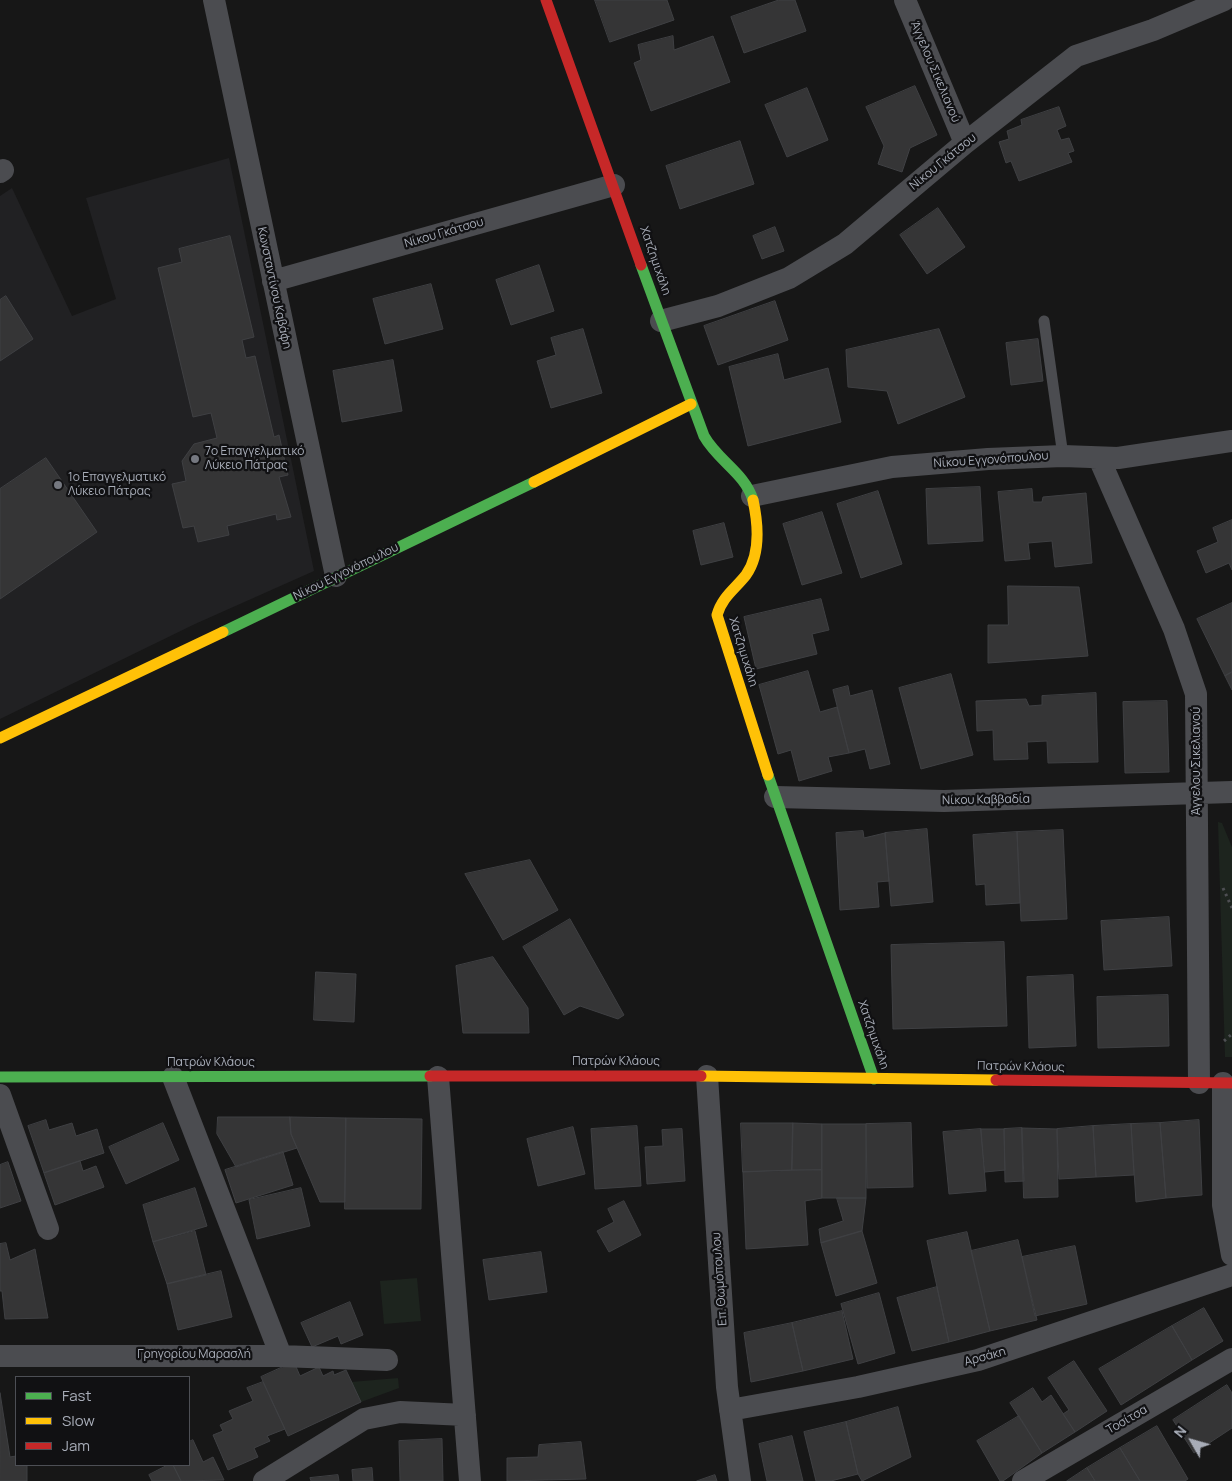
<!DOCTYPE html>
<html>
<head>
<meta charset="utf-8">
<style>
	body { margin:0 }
	#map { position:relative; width:1232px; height:1481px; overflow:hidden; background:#171717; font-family:Manrope,sans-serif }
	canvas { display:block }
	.legend { position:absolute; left:15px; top:1376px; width:175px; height:90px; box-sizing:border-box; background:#111113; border:1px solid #4d4f55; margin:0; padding:6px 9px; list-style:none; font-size:15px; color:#a8adb8 }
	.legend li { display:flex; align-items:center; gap:10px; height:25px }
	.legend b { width:25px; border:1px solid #4d4f55 }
	.north { position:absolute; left:1167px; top:1416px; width:50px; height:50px; -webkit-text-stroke:4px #111113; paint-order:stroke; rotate:308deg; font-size:14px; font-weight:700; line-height:20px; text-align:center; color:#a8adb8 }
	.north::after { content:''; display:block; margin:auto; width:18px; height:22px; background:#a8adb8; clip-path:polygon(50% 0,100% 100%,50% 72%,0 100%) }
</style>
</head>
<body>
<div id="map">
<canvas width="1232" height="1481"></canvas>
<ul class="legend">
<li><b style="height:6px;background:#4caf50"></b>Fast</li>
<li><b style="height:6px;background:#ffc107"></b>Slow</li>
<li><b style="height:6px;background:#c62828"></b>Jam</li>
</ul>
<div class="north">N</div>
</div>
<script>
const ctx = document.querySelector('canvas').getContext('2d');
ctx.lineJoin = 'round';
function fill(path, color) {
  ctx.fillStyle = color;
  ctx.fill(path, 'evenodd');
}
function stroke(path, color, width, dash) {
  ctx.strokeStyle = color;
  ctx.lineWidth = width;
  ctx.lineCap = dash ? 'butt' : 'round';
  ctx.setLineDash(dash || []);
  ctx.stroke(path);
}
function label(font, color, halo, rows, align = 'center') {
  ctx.font = font + ' Manrope,sans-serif';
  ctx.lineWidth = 4.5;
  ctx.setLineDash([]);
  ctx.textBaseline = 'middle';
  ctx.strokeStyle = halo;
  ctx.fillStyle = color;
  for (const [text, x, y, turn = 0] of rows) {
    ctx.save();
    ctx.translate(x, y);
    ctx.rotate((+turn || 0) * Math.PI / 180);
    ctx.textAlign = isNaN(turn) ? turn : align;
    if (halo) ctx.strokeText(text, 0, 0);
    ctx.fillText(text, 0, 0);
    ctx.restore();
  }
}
fill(new Path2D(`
	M229,158L314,571L195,624L0,719V196L12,188L72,316L116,299L86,198Z`), '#212123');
fill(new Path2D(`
	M1218,822L1222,823L1232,847V1057H1225Z
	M417,1278L421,1321L384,1324L380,1281Z
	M398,1378L399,1388L361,1402L351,1382Z`), '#1d241e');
const building = new Path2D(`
	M595,0H667L674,20L610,42Z
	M779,0H795L806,31L744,53L731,17Z
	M673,36L674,50L713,36L730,82L651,111L634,63L641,60L638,45Z
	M915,86L937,135L910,148L902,172L878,164L884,146L866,107Z
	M807,88L828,140L787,157L765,105Z
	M1059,107L1066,126L1057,130L1061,140L1069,138L1074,151L1068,153L1072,162L1019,181L1011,161L1006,163L999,142L1009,139L1007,131L1022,125L1021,120Z
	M740,141L754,184L680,209L666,166Z
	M938,208L965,247L927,274L900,235Z
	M775,227L784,251L762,259L753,236Z
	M230,236L254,337L242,340L246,358L255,356L274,437L279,435L288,475L279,477L291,517L277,520L276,514L227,526L229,535L198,542L194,526L183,528L172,484L186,481L182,461L194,444L217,438L211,413L193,417L158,268L182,262L179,249Z
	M539,265L554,311L511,325L496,280Z
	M431,284L443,329L385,344L373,299Z
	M6,296L33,339L0,361V300Z
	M775,301L788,340L718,365L704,326Z
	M583,329L602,393L551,408L537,361L556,355L551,338Z
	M939,329L965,397L898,424L887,391L848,387L846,350Z
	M1038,339L1043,381L1011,385L1006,343Z
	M778,354L784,380L828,368L841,422L748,446L729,367Z
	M393,360L402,411L342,422L333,371Z
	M46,458L97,532L0,599V489Z
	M980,487L983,541L928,544L926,489Z
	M1032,489L1033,502H1042L1043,497L1086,493L1092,563L1055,567L1052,541L1028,543L1030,559L1005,561L998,492Z
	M878,491L902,564L861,578L837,504Z
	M822,512L842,573L802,585L783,524Z
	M1232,520V570L1229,563L1206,573L1197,551L1218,542L1213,528Z
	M724,523L733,557L701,565L693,531Z
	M1008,586L1079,587L1088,656L988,663V625H1008Z
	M821,599L829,630L812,634L817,654L756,669L744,617Z
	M1232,603V672L1225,676L1197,619Z
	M808,671L820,712L837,707L849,753L828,757L832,771L799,781L791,750L778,754L759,685Z
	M1232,672V690L1225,676Z
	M951,674L973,755L921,769L899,688Z
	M848,686L850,696L872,690L890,764L870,769L865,749L849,753L833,690Z
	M1096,693L1098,762L1048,763L1047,741L1027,742L1028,759L994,760L993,730L977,731L976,701L1026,699L1029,706L1042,705V696Z
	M1167,701L1169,772L1125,773L1123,702Z
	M927,829L933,902L891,906L885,833Z
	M1063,830L1067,919L1021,921L1017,832Z
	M863,831L864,838L885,833L889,881L877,882L879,907L840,910L836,833Z
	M1017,832L1020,903L986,905L985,884L976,885L973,835Z
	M530,860L558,910L503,940L465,874Z
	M1169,917L1172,966L1104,970L1101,921Z
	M570,919L624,1015L618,1019L580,1006L564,1015L523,947Z
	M1004,942L1007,1026L893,1029L891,945Z
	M493,957L528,1008L529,1033H463L456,966Z
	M316,972L356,974L354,1022L314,1020Z
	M1073,975L1076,1046L1029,1048L1027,977Z
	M1168,995L1169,1046L1098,1048L1097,997Z
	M218,1117H290L291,1134L297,1148L236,1167L217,1134Z
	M290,1117L346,1118L345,1202H320L291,1134Z
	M346,1118L422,1119L421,1209H345Z
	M46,1120L49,1130L72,1123L76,1136L97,1129L104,1153L44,1173L28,1126Z
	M1199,1120L1202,1195L1166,1198L1160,1123Z
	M163,1123L179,1160L126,1184L109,1147Z
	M741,1123H793L792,1170L743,1172Z
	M793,1123L822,1124V1170H792Z
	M911,1123L913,1187L867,1188L866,1124Z
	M1160,1123L1166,1198L1136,1202L1131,1124Z
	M822,1124H866V1198H822Z
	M1131,1124L1134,1175L1096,1177L1093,1126Z
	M637,1126L641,1186L595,1189L591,1129Z
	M1093,1126L1096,1177L1059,1179L1057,1129Z
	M573,1127L585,1174L538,1186L527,1139Z
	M1022,1128L1024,1181L1005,1182L1004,1129Z
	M1022,1128L1057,1129L1058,1197L1024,1198Z
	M682,1129L685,1181L647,1184L645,1147L663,1146L662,1130Z
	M981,1129L986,1191L949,1194L943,1132Z
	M981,1129H1004L1005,1170L985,1172Z
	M283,1152L293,1185L236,1203L225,1170Z
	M80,1161L83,1171L96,1166L104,1187L55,1205L44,1173Z
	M8,1162L21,1201L0,1208V1165Z
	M822,1170V1198L805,1201L808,1245L746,1249L743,1172Z
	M195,1188L207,1226L153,1242L143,1205Z
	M301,1188L310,1226L257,1239L249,1200Z
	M837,1198H866L862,1231L821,1243L819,1229L843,1221Z
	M624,1201L641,1235L609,1252L597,1231L614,1222L608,1209Z
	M195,1231L206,1275L167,1284L153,1242Z
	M862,1231L877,1283L836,1296L821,1243Z
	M967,1232L990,1331L949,1342L927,1241Z
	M1018,1240L1037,1320L990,1331L971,1251Z
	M6,1243L10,1260L35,1249L48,1318L5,1319L2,1291H0V1244Z
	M1075,1246L1087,1304L1035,1316L1022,1257Z
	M541,1252L547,1292L489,1300L483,1260Z
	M221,1271L232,1317L178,1330L167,1284Z
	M937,1287L949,1342L912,1351L897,1298Z
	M879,1293L895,1353L858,1364L841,1304Z
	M350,1302L363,1335L341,1344L338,1336L312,1347L301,1323Z
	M1204,1308L1223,1341L1192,1360L1172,1326Z
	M842,1311L853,1359L803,1371L792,1323Z
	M792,1323L803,1371L751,1382L744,1333Z
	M1172,1326L1192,1360L1121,1405L1099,1369Z
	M1074,1361L1107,1411L1075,1432L1063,1414L1069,1410L1048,1378Z
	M294,1362L300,1376L319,1367L323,1376L333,1371L334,1375L346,1370L361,1402L288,1436L261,1377Z
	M263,1382L285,1429L267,1436L270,1441L254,1448L258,1457L228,1470L213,1435L223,1431L220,1425L233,1419L229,1411L253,1401L247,1388Z
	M1227,1385L1232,1393V1428L1194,1453L1173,1420Z
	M1033,1388L1042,1402L1051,1395L1075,1432L1042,1453L1010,1403Z
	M0,1393L10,1457L16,1456V1465H27V1481H0Z
	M898,1407L911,1457L862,1481L858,1474L846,1422Z
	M1019,1416L1042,1453L1003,1481H1000L977,1441Z
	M846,1422L858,1474L831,1481H816L804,1432Z
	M1157,1426L1188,1479L1185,1481H1140L1120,1448Z
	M792,1436L803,1481H767L759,1444Z
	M442,1439L443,1481H400L399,1441Z
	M193,1440L203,1462L213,1457L224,1480L181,1481L173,1465H189V1442Z
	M581,1442L586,1479L507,1481V1458L538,1457L539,1445Z
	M1120,1448L1140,1481H1095L1087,1468Z
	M168,1465H173L181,1481H152L149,1475Z
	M372,1468L373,1481H353L352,1470Z
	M1087,1468L1095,1481H1067Z
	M338,1475L339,1481H311L310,1478Z
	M715,1475L717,1481H697Z`);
fill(building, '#353536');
stroke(building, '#3f4043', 1);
stroke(new Path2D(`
	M1223,888L1232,908
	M1224,1041L1232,1034`), '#4d4e52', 3, [2.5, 4]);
stroke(new Path2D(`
	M1044,321L1063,456`), '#4b4c50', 11);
stroke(new Path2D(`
	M214,0L336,576
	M905,0L965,143
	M0,172L3,170
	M273,281L614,185
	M661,321L718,306L789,278L845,244L965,143L1076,56L1153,30L1224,0
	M1099,458L1174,629L1196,694L1199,1083
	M752,496L892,467L988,459L1063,456L1118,458L1232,441
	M775,797L944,801L1232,792
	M707,1076L727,1387L740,1481
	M173,1077L281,1356
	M438,1077L470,1481
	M1223,1083V1205L1232,1255
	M0,1095L48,1229
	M0,1356H281L387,1360
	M730,1410L858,1387L978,1360L1232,1275
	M264,1481L364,1419L400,1412L465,1415
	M1023,1481L1232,1359`), '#4b4c50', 22);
stroke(new Path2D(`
	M641,265L704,436C718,461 745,473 753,500
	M223,632L534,482
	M768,775L874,1079
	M0,1077L430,1076`), '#4caf50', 11);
stroke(new Path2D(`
	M534,482L691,404
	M753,500C758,523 761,554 746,575C735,589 722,597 717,615L768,775
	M0,738L223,632
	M701,1076L996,1080`), '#ffc107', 11);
stroke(new Path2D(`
	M546,0L641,265
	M430,1076H701
	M996,1080L1232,1083`), '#c62828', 11);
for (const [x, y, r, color] of [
	[195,459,5,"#757880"],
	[58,485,5,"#757880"]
]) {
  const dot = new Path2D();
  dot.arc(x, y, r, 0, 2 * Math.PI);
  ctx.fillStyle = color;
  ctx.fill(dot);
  stroke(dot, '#111113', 2);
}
label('12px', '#a8adb8', '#111113', [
	["Άγγελου Σικελιανού",935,72,67],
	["Νίκου Γκάτσου",943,162,-39],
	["Νίκου Γκάτσου",444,233,-16],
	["Χατζημιχάλη",655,261,71],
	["Κωνσταντίνου Καβάφη",274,288,78],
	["Νίκου Εγγονόπουλου",991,460,-4],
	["Νίκου Εγγονόπουλου",346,572,-26],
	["Χατζημιχάλη",743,652,73],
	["Άγγελου Σικελιανού",1197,761,-90],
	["Νίκου Καββαδία",986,800,-1],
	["Χατζημιχάλη",873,1035,71],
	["Πατρών Κλάους",616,1062],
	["Πατρών Κλάους",211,1063],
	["Πατρών Κλάους",1021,1067,1],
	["Επ. Θωμόπουλου",720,1279,-94],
	["Γρηγορίου Μαρασλή",194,1355],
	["Αρσάκη",985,1357,-15],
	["Τοσίτσα",1127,1420,-30]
]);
label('12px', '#a8adb8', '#111113', [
	["7ο Επαγγελματικό",205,452],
	["Λύκειο Πάτρας",205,466],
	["1o Επαγγελματικό",68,478],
	["Λύκειο Πάτρας",68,492]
], 'left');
</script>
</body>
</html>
